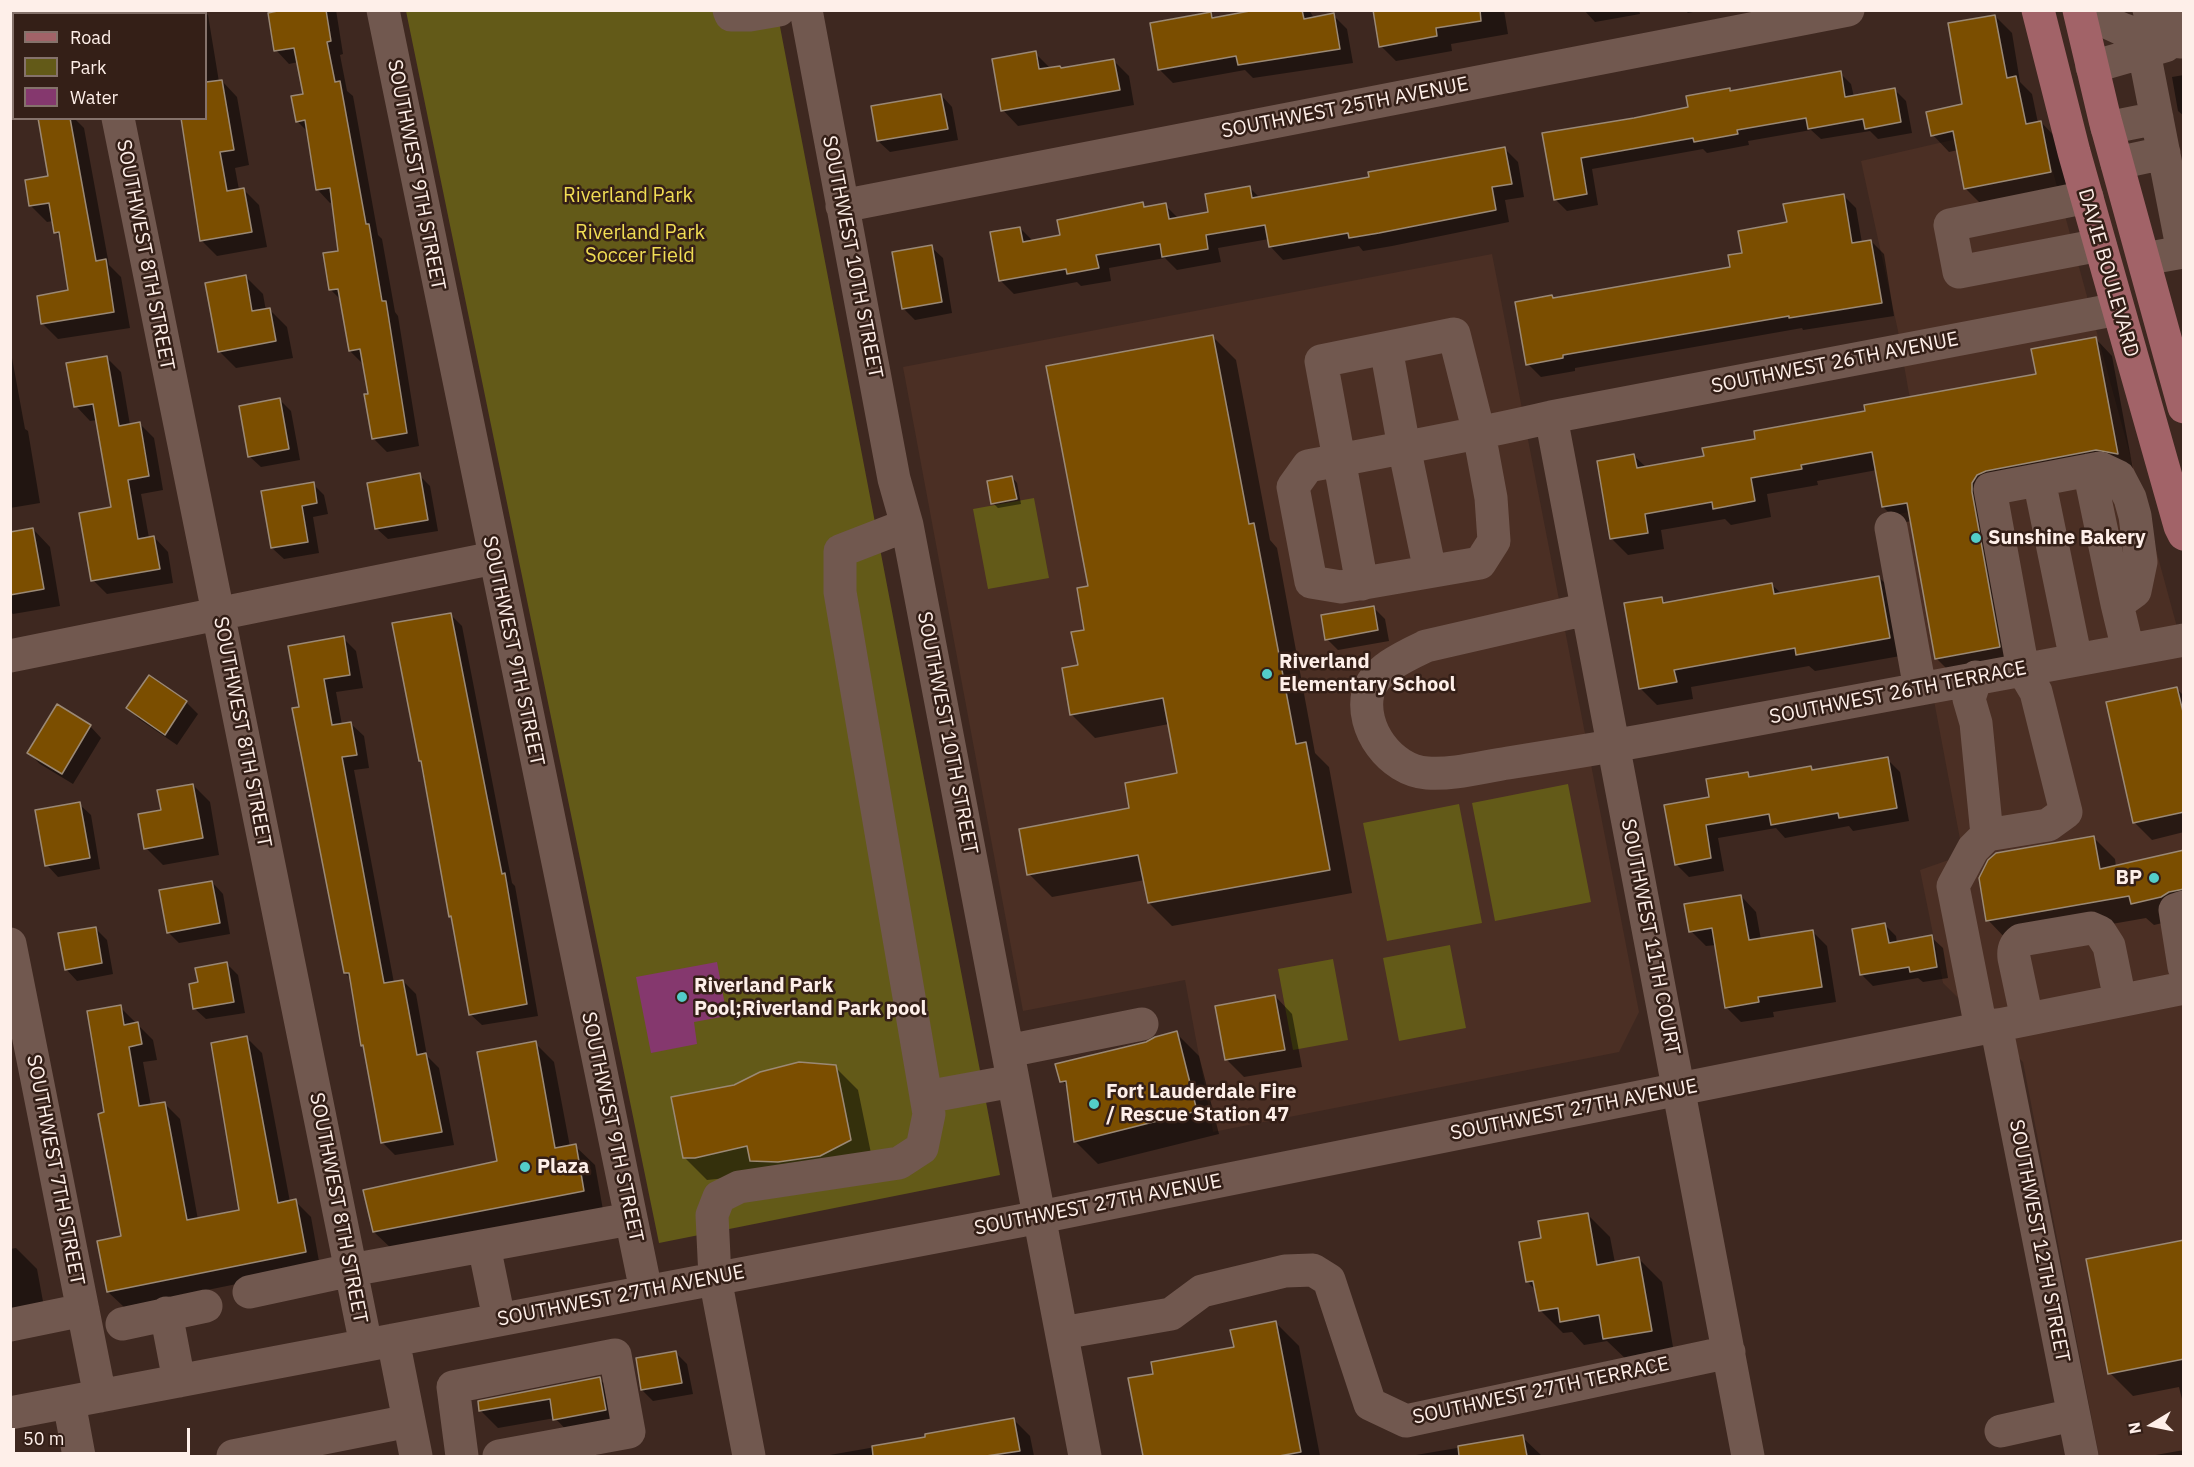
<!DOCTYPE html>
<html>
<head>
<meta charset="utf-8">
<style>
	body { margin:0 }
	#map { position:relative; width:2194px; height:1467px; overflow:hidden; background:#3e2820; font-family:"IBM Plex Sans",sans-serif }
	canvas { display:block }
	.frame { position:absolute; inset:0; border:12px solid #feefe9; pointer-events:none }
	.legend { position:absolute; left:12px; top:12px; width:195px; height:108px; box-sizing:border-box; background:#341f17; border:2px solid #85726b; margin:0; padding:8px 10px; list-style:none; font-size:18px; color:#feefe9 }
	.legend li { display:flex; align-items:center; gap:12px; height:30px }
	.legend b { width:30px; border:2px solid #85726b }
	.north { position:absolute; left:2122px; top:1395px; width:60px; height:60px; -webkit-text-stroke:4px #341f17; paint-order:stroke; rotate:260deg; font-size:16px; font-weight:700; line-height:24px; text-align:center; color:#feefe9 }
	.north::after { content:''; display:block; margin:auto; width:21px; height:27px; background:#feefe9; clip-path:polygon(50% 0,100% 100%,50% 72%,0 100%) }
	.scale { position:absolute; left:12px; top:1428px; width:178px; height:27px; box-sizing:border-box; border:3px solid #feefe9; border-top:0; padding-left:8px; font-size:18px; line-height:21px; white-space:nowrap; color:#feefe9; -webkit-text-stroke:4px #341f17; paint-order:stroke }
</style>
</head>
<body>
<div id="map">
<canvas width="2194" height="1467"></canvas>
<div class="frame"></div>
<ul class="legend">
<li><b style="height:8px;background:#a26368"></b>Road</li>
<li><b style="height:16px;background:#635a18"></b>Park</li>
<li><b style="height:16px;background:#85386e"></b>Water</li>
</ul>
<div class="north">N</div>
<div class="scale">50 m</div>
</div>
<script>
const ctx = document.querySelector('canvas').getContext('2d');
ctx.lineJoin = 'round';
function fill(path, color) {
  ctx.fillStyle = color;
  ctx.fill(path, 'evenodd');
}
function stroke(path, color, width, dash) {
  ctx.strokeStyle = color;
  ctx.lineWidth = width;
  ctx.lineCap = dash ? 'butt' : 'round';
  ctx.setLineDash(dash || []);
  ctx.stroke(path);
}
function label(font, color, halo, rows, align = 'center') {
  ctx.font = font + ' "IBM Plex Sans",sans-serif';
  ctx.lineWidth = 5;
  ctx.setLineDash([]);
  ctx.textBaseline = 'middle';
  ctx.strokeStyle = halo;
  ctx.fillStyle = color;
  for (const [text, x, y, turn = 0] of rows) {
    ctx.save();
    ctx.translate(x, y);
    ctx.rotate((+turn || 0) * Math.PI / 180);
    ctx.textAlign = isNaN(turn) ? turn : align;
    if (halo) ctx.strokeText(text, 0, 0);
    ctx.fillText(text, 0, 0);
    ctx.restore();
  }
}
fill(new Path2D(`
	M2039,120L2183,649V1456H2099L2023,1062L1943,983L1920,870L1963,855L1899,514L1929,507L1898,331L1861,161Z
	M1492,254L1639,1012L1619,1052L1213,1132L1185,980L1023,1011L903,367Z`), '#4b2f24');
fill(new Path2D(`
	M406,11H777L1000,1175L659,1243Z
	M1034,498L1049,578L988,589L973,509Z
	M1568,784L1591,902L1495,921L1472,803Z
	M1459,804L1482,923L1387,941L1363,823Z
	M1450,945L1466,1028L1399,1041L1383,958Z
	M1333,959L1348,1040L1293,1050L1278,969Z`), '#635a18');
fill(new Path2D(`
	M717,962L727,1016L694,1022L697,1044L651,1053L636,977Z`), '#85386e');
fill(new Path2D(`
	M10,10H54L58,14H14V53L10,51Z
	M161,10H203L208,15L219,82L222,81L237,97L249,165L235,168L239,190H244L259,205L267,247L217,256L201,240L206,118V14H162Z
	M288,10H336L343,54L340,55L347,91L353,96L378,235L382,239L395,312L398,316L419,446L387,452L374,439L366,396L369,395L364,365L350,351L341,300L331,290L339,252L333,202L330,203L317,189L308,132L297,121L304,95L298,62L289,64L276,50Z
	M1264,10H1309L1314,18L1333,15L1347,29L1353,63L1253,78L1245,70L1173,83L1159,69L1210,13L1216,19Z
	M1374,10H1504L1508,34L1451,44L1452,51L1396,61L1381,46Z
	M1639,10L1640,14L1595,22L1584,10Z
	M1685,10H1703L1688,13Z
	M1995,16L2012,33L2020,82L2032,94L2038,123L2041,122L2057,139L2067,189L1982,205L1965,188L1958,150L1949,152L1933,135L1964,105Z
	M1035,53L1051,69L1062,70L1114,61L1129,76L1134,105L1018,126L1003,110Z
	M1840,73L1851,84L1854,97L1895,90L1906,101L1912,133L1878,139L1870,131L1821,139L1811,130L1748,141L1749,145L1707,153L1703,149L1592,169L1598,205L1567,211L1555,199L1544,134L1634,120L1689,108L1729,90L1732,92Z
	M2184,75V116L2178,111L2172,77Z
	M941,95L952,107L958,140L890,152L878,141Z
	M39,118H74L84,128L109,265L121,277L130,328L58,339L42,323L70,292L61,238L56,233L53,221L47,222L31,206L50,177Z
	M1505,149L1518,162L1524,197L1505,200L1509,222L1392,246L1363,251L1359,246L1283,260L1270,246L1269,239L1218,248L1221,262L1177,270L1165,258L1109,268L1111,281L1081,286L1077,282L1014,294L1001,281L1020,228L1033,241L1062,236L1143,204L1147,208L1165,205L1179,219L1210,213L1250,188L1260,198L1371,178Z
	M1843,195L1856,208L1862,243L1871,241L1884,254L1894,316L1803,330L1802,328L1575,368V371L1541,377L1528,364L1554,299L1732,269L1744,254L1788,224Z
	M931,247L943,258L952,313L915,320L903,308Z
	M246,277L263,294L266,311L270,310L287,327L293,358L236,368L219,351Z
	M1213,337L1236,360L1270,540L1277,548L1315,753L1329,767L1352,893L1172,926L1149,903L1145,880L1052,897L1029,874L1131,809L1178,774L1169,724L1095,738L1072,715L1063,669L1079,667L1086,631L1089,587Z
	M2096,339L2112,356L2133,469L2003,487L2015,663L1953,675L1936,658L1912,521L1900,523L1883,507L1877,470L1817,481L1818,485L1767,494L1771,517L1731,525L1725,519L1661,530L1664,549L1628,555L1612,539L1598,462L1634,456L1646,467L1705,457L1757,440L1866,412L2038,375Z
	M10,347L25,429L28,431L40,503L10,508Z
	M106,357L121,372L130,425L139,423L154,438L163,490L141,494L149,538L154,537L168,552L173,583L107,594L93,580L113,508L97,420L90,421L76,406Z
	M280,400L291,411L300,460L261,467L249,456Z
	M419,475L430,486L438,531L388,539L376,528Z
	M1012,477L1017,483L1021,504L998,508L993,503Z
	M313,484L324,495L328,514L313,517L319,553L284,559L272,548Z
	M33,529L50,547L60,606L13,614L10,611V533Z
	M1879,577L1896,595L1906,655L1815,671L1809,666L1691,687L1693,699L1657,705L1640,688L1661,598L1667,604L1772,585L1782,594Z
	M1373,607L1385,619L1389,641L1338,650L1327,639Z
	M451,615L462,626L512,883L515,886L538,1016L482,1025L470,1014L393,625Z
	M343,638L356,651L363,688L336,692L342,725L350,723L364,736L369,768L354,770L394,983L403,981L416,994L427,1056L439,1068L454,1145L395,1155L382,1142L351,979L345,973L301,708Z
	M149,677L186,702L198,714L177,745L139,719L128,708Z
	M2176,688L2184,696V832L2152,840L2134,822Z
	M90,726L101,738L73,784L40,764L29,753Z
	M1887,759L1900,772L1909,821L1853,831L1849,826L1785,838L1776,828L1718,838L1724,871L1689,877L1676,864L1711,798L1748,773L1752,778L1810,767L1814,771Z
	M193,785L210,802L219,855L163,865L146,848L162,811Z
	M79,804L91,815L100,869L58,877L47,865Z
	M2093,837L2115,859L2116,867L2184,851V918L2154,925L2146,918L2009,942L1988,920Z
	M212,882L223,894L230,934L179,943L168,932Z
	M1741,896L1756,912L1761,940L1812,931L1827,946L1836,1002L1773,1012L1774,1017L1741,1022L1726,1007L1716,945L1706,946L1691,931Z
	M1885,925L1896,936L1897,943L1931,937L1943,948L1948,978L1923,982L1918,978L1873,986L1862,975Z
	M95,928L107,940L113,974L77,981L66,969Z
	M227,964L238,975L245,1013L206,1019L194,1008L200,984Z
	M1275,996L1292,1014L1302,1067L1244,1077L1227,1060Z
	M120,1007L153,1040L157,1060L143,1062L151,1106L164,1103L180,1119L198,1220L241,1212L247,1038L262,1053L290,1202L295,1201L311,1217L320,1267L124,1307L108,1292L99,1242L123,1238L106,1114Z
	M1176,1033L1199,1056L1219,1134L1098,1164L1075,1141L1069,1088L1062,1081Z
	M535,1043L554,1062L570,1147L575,1146L595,1165L603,1210L394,1251L374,1232L499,1162Z
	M835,1067L858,1090L873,1163L707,1180L684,1157Z
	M1587,1214L1610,1237L1615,1263L1639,1259L1662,1282L1674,1353L1628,1361L1607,1341L1584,1345L1572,1332L1563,1333L1540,1310L1536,1291L1527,1281L1543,1239Z
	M2184,1242V1407L2179,1387L2133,1396L2110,1373Z
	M16,1248L37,1269L47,1323L10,1335V1249Z
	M1276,1323L1299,1346L1320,1456H1145L1130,1380L1155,1375L1235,1348Z
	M676,1353L687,1364L693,1394L653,1401L642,1390Z
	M599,1379L617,1396L622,1427L572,1436L555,1418L498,1428L481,1411Z
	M1014,1420L1030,1436L1034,1456H824L927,1438Z
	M1522,1437L1542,1456H1410Z
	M2184,1450V1456H2150Z`), '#0007');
const building = new Path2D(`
	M282,10H326L331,41L327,42L335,82L340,81L366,224H369L382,301H386L407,433L372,439L364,394H368L360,349L349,351L338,289L329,290L323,253L338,251L330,188L316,190L305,120L296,122L291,96L303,94L294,48L274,51L268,13Z
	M1255,10H1302L1304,19L1334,13L1340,49L1238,65L1236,56L1158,70L1150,23L1211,12L1212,18Z
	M1373,10H1480L1481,21L1436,28L1437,36L1379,47Z
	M1995,15L2007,78L2016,76L2026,124L2041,121L2051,172L1964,189L1953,131L1931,136L1926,112L1962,104L1948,23Z
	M1036,51L1039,69L1060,66L1061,68L1114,59L1120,90L1001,111L992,59Z
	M1841,71L1845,97L1895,88L1901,122L1865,129L1863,119L1808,129L1806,118L1737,130L1738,134L1694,142L1693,138L1581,158L1587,194L1554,200L1542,133L1634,118L1688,107L1686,96L1730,88V91Z
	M222,80L234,150L220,152L227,191L244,188L252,232L200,241L181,118H206V82Z
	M941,94L948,129L877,141L871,106Z
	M38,118H70L96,261L106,259L114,312L41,324L37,296L68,290L59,232L54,233L49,203L29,206L25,180L48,176Z
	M1505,147L1512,184L1492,187L1496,210L1379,233L1349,238L1348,233L1269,247L1265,225L1206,235L1208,249L1162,257L1160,244L1096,255L1099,268L1067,274L1066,269L999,281L990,232L1020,227L1023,242L1060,235L1057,220L1143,202L1144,207L1166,203L1169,219L1208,212L1205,194L1250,186L1252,198L1369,177L1368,172Z
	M1844,194L1852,243L1871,240L1882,303L1789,318V316L1563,355V358L1526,365L1515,302L1552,295L1553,298L1730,267L1728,255L1742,253L1738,231L1787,222L1783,204Z
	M932,245L942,302L902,309L892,252Z
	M246,275L252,311L270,308L276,341L218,352L205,283Z
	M1213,335L1249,524L1254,523L1296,744L1306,742L1330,870L1148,903L1138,855L1027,875L1019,829L1129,808L1125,783L1177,773L1163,698L1070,715L1062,668L1078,665L1071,632L1084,630L1077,588L1088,586L1046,366Z
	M2096,337L2118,454L2096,450L1986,471L1977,475L1972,483V492L2000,647L1935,659L1907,503L1882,507L1872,452L1801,465L1802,469L1751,478L1755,501L1713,509L1712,502L1645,514L1648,533L1610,539L1597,461L1634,454L1637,468L1704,456L1702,448L1755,439L1754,431L1865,411L1864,405L2036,374L2031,349Z
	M107,356L119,426L140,422L149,476L128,480L138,539L154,536L160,569L91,581L79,513L111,507L93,404L74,407L66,363Z
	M280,398L289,449L248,457L239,406Z
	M420,473L428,520L375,529L367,483Z
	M1012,476L1017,499L991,504L987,481Z
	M314,482L317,503L302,506L308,542L271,548L261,491Z
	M33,528L44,589L10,595V532Z
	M1879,576L1890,638L1796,655L1795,648L1674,670L1677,682L1639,689L1624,603L1662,597L1663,603L1772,583L1774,594Z
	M1374,606L1378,630L1325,640L1321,615Z
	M451,613L502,874L505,873L527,1004L469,1015L451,916L449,917L421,761H419L392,623Z
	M344,636L350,675L324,679L332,725L351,722L357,755L342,757L384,983L403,980L417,1055L426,1053L442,1132L381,1143L363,1045L361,1046L349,973H344L292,708L299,707L288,646Z
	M149,675L187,701L165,735L126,708Z
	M2177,687L2184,716V812L2133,823L2106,702Z
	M57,704L91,725L62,774L27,753Z
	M1888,757L1897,808L1839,818L1838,813L1771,825L1769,814L1706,825L1711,858L1675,865L1664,805L1709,797L1706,779L1748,772L1749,777L1811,766L1812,770Z
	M193,784L203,838L144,849L138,814L161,810L157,790Z
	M80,802L90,858L45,866L35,810Z
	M2094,836L2100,869L2184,850V889L2169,892L2161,897L2131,904L2129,896L1986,921L1979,878L1988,860L1996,853Z
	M212,881L220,923L167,933L159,890Z
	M1741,895L1749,940L1813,930L1822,987L1758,997L1759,1002L1725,1008L1712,928L1689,932L1684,904Z
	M1885,923L1889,943L1932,935L1937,967L1910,972L1909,967L1860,975L1852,929Z
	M96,927L102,963L65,970L58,933Z
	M227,962L234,1002L193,1009L189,984L198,982L195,968Z
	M1275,995L1285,1050L1225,1060L1215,1006Z
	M121,1005L124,1025L138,1022L142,1044L129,1047L139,1106L165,1102L187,1220L239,1210L211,1043L247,1036L278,1203L296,1199L306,1252L107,1292L97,1241L121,1236L98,1114L104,1112L87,1011Z
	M1177,1031L1197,1111L1074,1142L1066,1081L1060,1082L1055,1064L1146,1042L1155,1037Z
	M536,1041L555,1148L576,1144L584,1191L373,1232L363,1190L497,1161L477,1052Z
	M799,1062L836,1065L851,1140L820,1156L778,1162L750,1161L747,1146L695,1158H683L671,1097L734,1085L760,1072Z
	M1588,1213L1597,1265L1639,1257L1652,1331L1603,1339L1599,1315L1560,1322L1558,1308L1539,1311L1533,1281L1526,1282L1519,1242L1541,1238L1538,1221Z
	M2184,1240V1359L2108,1374L2086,1259Z
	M1276,1321L1301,1452L1279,1456H1143L1128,1378L1153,1374L1151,1362L1234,1347L1230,1330Z
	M676,1351L682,1383L641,1390L636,1358Z
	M600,1377L606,1410L553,1420L550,1399L479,1411L478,1401Z
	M1014,1418L1020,1451L986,1456H873L872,1446L925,1437V1434Z
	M1523,1435L1527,1456H1459L1458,1446Z`);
fill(building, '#7b4e00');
stroke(building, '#9b8975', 1.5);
stroke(new Path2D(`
	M96,10V14
	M383,10L646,1291
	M729,10L731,15H750L779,10
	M806,10L894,479L907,525L1085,1456
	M2090,10C2115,32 2149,38 2180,42
	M2149,10L2184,19
	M2092,67L2165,46
	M118,118L366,1345
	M2107,128L2157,118
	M2117,163L2164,153
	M2087,197L1950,225L1959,272L2100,245
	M842,206L1848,10
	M2144,259L2183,252L2144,52
	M1386,348L1404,447L1430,571
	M1551,417L1748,1456
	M2089,470L2117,604
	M2039,480L2076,660
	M1891,528L1920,689
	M1362,584L1321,361L1454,334L1479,433L1491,498L1494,541L1480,563L1341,587L1311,582L1293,487L1308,466C1389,450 1471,436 1551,417L2118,309
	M1587,609L1426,646C1407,655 1373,670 1368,693C1360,728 1390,770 1427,773C1453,775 1482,767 1508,763C1565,754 1621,745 1678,734C1847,703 2015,671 2184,640
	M10,656L494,558
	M1976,677L1969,699L1976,723L1987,835L2048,825L2066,812L2036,692L2023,670L1990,489L2100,468L2119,477L2130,498L2135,516L2141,562L2135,591L2117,604L2128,650
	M2184,907L2175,910L2184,967
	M10,944L100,1396
	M2027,1019L2014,958C2013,950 2014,945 2021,940L2091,928L2100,932L2109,946L2120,1000
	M1996,1025L2082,1456
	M1981,1028L1953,886L1973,849L1987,835
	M1008,1051L1142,1024
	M926,1097L1013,1081
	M484,1246L499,1319
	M249,1292L351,1270L630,1219
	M166,1313L179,1381
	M122,1324L206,1306
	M10,1325L83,1310
	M1062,1333L1171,1314L1202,1291L1285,1271L1313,1270L1329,1280L1370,1404L1406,1421L1729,1352
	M393,1340L416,1456
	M69,1402L79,1456
	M10,1413L1040,1217L2184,988
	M2001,1431L2073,1415
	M233,1456L409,1421
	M462,1456L453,1387L615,1355L629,1432L499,1456
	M749,1456L715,1278L712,1215L719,1197L739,1187L899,1163L922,1148L929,1114L840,592V551L907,525`), '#71584f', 33);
stroke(new Path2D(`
	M2038,10L2074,152L2180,526L2184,534
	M2079,10L2105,120L2184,407`), '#a26368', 33);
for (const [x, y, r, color] of [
	[1976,538,6,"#53cdc9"],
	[1267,674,6,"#53cdc9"],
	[2154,878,6,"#53cdc9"],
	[682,997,6,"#53cdc9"],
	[1094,1104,6,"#53cdc9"],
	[525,1167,6,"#53cdc9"]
]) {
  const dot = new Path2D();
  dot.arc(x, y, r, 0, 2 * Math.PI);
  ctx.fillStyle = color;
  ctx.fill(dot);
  stroke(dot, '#341f17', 2);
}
label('20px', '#feefe9', '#341f17', [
	["SOUTHWEST 25TH AVENUE",1345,108,-11],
	["SOUTHWEST 9TH STREET",416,175,79],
	["SOUTHWEST 8TH STREET",145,255,79],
	["SOUTHWEST 10TH STREET",852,257,79],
	["DAVIE BOULEVARD",2108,273,74],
	["SOUTHWEST 26TH AVENUE",1835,363,-11],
	["SOUTHWEST 9TH STREET",513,651,78],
	["SOUTHWEST 26TH TERRACE",1898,693,-11],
	["SOUTHWEST 8TH STREET",242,732,79],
	["SOUTHWEST 10TH STREET",947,733,79],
	["SOUTHWEST 11TH COURT",1650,937,79],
	["SOUTHWEST 27TH AVENUE",1574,1110,-11],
	["SOUTHWEST 9TH STREET",612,1127,78],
	["SOUTHWEST 7TH STREET",55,1170,79],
	["SOUTHWEST 27TH AVENUE",1098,1205,-11],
	["SOUTHWEST 8TH STREET",338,1208,79],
	["SOUTHWEST 12TH STREET",2039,1241,79],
	["SOUTHWEST 27TH AVENUE",621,1296,-11],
	["SOUTHWEST 27TH TERRACE",1541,1391,-12]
]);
label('20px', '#f1dd54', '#341f17', [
	["Riverland Park",628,196],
	["Riverland Park",640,233],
	["Soccer Field",640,256]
]);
label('bold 20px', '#feefe9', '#341f17', [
	["Sunshine Bakery",1988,538],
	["Riverland",1279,662],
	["Elementary School",1279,685],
	["BP",2142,878,"right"],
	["Riverland Park",694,986],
	["Pool;Riverland Park pool",694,1009],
	["Fort Lauderdale Fire",1106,1092],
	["/ Rescue Station 47",1106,1115],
	["Plaza",537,1167]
], 'left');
</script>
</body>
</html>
